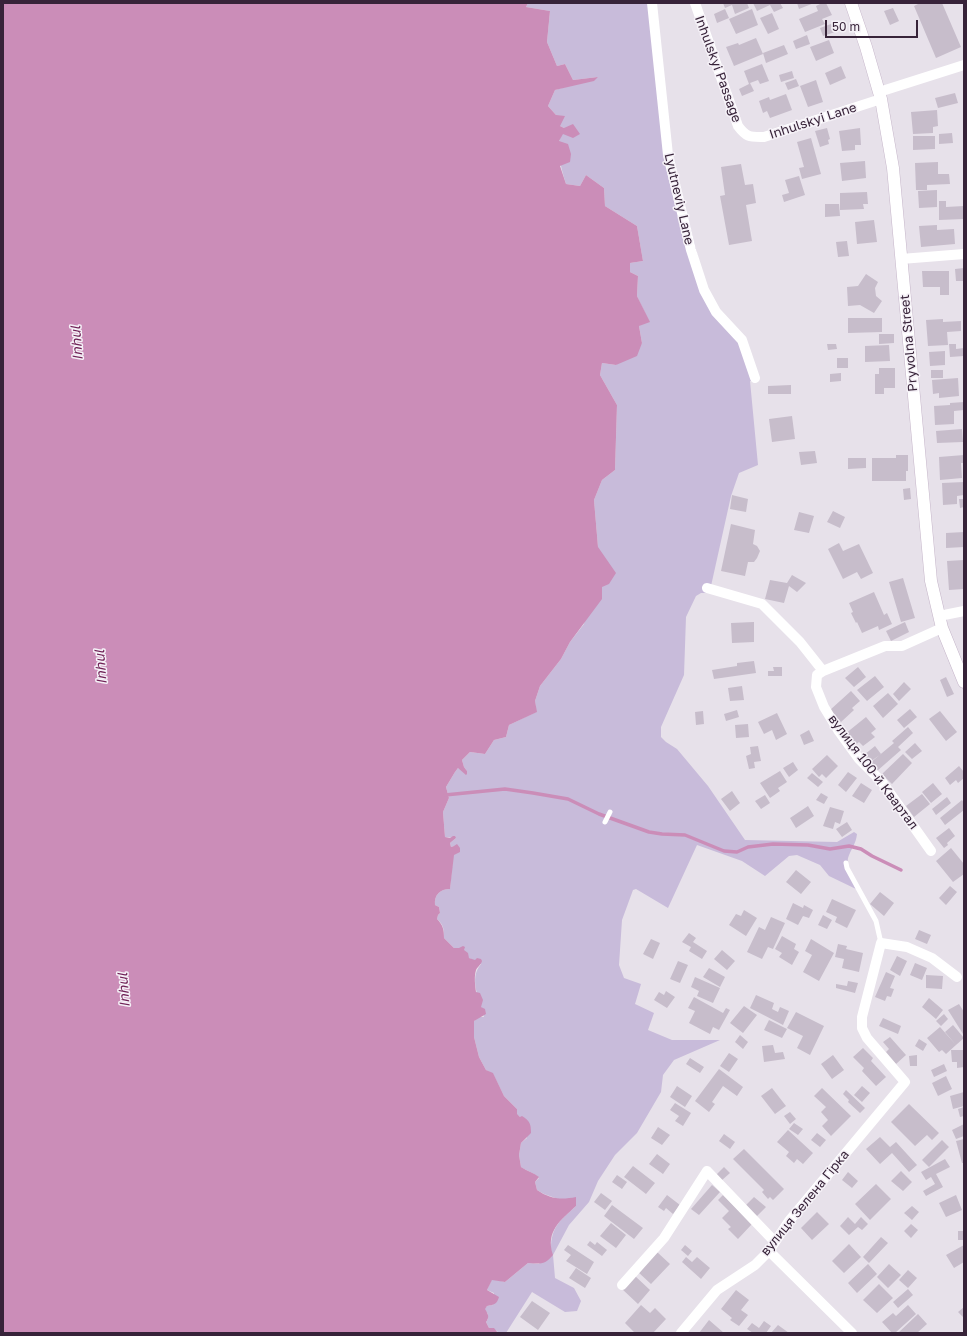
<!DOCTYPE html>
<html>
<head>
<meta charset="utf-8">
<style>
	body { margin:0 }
	#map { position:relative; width:967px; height:1336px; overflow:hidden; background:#e7e1ea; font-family:"Golos Text",sans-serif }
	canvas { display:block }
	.frame { position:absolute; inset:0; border:4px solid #372339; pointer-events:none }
	.scale { position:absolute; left:825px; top:20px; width:93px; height:18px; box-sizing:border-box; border:2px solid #372339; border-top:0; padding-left:5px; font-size:12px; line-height:14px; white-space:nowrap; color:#372339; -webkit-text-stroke:3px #f5f1f7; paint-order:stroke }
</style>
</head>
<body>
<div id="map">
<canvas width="967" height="1336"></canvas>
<div class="frame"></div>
<div class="scale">50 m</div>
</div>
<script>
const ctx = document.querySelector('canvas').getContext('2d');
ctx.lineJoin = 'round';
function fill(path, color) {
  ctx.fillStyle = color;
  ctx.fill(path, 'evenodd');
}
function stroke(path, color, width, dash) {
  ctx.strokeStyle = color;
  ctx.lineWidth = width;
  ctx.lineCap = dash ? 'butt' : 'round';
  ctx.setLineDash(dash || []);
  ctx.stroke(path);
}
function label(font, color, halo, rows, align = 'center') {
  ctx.font = font + ' "Golos Text",sans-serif';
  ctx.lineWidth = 3;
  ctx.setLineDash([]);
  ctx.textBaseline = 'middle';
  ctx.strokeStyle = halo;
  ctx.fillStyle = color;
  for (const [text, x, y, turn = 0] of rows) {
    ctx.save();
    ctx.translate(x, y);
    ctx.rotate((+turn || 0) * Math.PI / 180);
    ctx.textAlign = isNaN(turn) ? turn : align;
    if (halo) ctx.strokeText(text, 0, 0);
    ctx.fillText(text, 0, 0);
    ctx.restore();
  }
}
fill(new Path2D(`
	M528,3H655L668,136L705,286L717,309L744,339L759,380L750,381L758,465L739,473L731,496L711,586L706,593H701L696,596L686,617L684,675L661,727V737L666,742L677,749L708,786L745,840L837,842L854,832L857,834C856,844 851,849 848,858C846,865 853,881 856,889L829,876L820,865L797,855L789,856L765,876L742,861L697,845L668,908L636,889L633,890L622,920L619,965L624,978L641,984L635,1004L654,1013L648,1030L672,1040H720L674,1060L663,1075L661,1092L637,1133L615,1155L598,1181L589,1202L569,1225L553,1255L555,1278L574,1288L581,1301L577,1311L565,1312L532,1292L506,1333H498L497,1331L489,1328L486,1322L488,1319V1314L484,1309L487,1306L493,1305L494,1293L487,1290L492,1279L505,1282L528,1263L539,1264L551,1249C551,1226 561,1220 576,1206V1198L561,1200L544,1194L537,1190L535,1182L539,1178C535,1173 527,1171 521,1167L519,1155L521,1143L527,1138L520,1117L516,1114L517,1109L504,1096L493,1074L486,1070L479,1057L474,1037V1021L478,1017H484C480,1000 468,979 481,964L469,958L459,948H454L444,938C444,930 444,925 437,919L438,915L440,913L439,907L435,905C434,895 440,889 450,889L454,846L451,847L450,843L456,838L445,837L443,812L449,798L446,787L455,772L458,768L467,771L464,767L462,760L470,752L485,754L494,740L506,737L509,725L536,712L535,701L540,686L561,659L570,642L584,624L598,547L594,500L602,480L615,470L617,405L600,375L602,363L616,365L642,343L639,326L645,313L637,296L638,276L630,272V263L643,261L637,226L605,206L604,188L586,175L580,186L566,184C562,171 558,157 559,143C559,138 563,133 564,128L560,126L556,115L548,106L555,90L598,77L573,80L565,64L557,66L547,42L550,11L526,7Z`), '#c8bbda');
fill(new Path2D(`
	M3,3H528L526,7L550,11L547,42L557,66L565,64L573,80L598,77L594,81L555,90L548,106L556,115L565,116L560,126L564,128L573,124L580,134L573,138L563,134L559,141L568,144L571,154L570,162L560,166L566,184L580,186L586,175L604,188L605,206L637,226L643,261L630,263V272L638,276L637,296L650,322L639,326L642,343L637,356L616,365L602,363L600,375L617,405L615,470L602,480L594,500L598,547L616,573L609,584L602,587V599L570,642L561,659L540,686L535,701L537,712L509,725L506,737L494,740L485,754L470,752L462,760L464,767L467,771V774L466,775L458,768L455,772L446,787L449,798L443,812L445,837L450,838L453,836H455L456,838L450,843L451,847L454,846L457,844L460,848V852L454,855L450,889C440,889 434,895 435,905L439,907L440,913L438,915L437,919C443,925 444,930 444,938L454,948H459L463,946L465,947L464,950L468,953L469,958L475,960L477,958L481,959L482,961C481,965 477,967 476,970C474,976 475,985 476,992L480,993L483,1000L481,1007L485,1009L486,1014L474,1021V1037L479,1057L486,1070L493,1073L504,1096L517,1109V1114L520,1117L522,1116C530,1121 531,1124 531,1133L521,1143L519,1155L521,1167C527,1171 534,1173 539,1177L535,1182L537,1190C550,1199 561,1200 576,1197V1206C561,1220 545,1231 553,1255C545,1265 540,1264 528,1263L505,1282L492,1280L487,1290L499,1297C497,1304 494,1305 487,1306L485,1309C488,1314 490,1317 486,1322L489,1328H494L498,1333H3Z`), '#cb8db8');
stroke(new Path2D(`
	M445,795L505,789L533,793L568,799L599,814L649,832L662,834L685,835L724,851L737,852L748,847L773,844L808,845L830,849L849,846L861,849L872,856L901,870`), '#cb8db8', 3.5);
fill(new Path2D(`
	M723,3H747L749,8L735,14L732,5L725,8Z
	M753,3H780L783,8L774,12L770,5L757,11Z
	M797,3H814L799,9Z
	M822,3H826L832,15L822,19L825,24L805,32L799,19L818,11L816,6Z
	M920,3H942L961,47L936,58L914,6Z
	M893,8L899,21L890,25L884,11Z
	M725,9L729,18L717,23L714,14Z
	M752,9L758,25L736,34L729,19Z
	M772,13L779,29L768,34L760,18Z
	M831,24L835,32L823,36L820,28Z
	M807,35L810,44L796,49L793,41Z
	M756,38L763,54L734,66L726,47L738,43L739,45Z
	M829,40L834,53L816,61L810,47Z
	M784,45L788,54L766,63L763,53Z
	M762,64L769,81L760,84L758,80L750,83L754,91L742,96L739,89L749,84L744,71Z
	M841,66L846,78L830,85L825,73Z
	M792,71L794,78L781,82L779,75Z
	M796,79L799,86L788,90L785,83Z
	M816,80L823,102L808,107L800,86Z
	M955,93L958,103L938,108L935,98Z
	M786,94L792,110L770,118L767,111L763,113L759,101L769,97L770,100Z
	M937,110L938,126L933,127V133L913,134L911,112Z
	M827,128L830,139L828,140L829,144L820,147L815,131Z
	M860,128L861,145H855V150L842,151L839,131Z
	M952,133L953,143L939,144V134Z
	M913,136H935V149L913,150Z
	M811,138L821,174L802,179L799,168L804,167L797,142Z
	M865,161L866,178L842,181L840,163Z
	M938,162V174H949L950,184L927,185V190H916L915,163Z
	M741,164L745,185L753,184L756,203L746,205L752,241L729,245L720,196L725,195L721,167Z
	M799,176L805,195L784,202L782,195L789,193L785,180Z
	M937,190V207L919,208L918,191Z
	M867,192L868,204H863L864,209L840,210V193Z
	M939,201H946V207L964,206V219L939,220Z
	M825,204H839L840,216L825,217Z
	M874,220L877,242L857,244L855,222Z
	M937,225V230L954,229L955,244L921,247L919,226Z
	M847,241L849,256L838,257L836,242Z
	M964,268V281H956L955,269Z
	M922,271H949V295H940V287H923Z
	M866,274L878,282L875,288L876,296L882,301L874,313L860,305L848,306L847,287L858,286Z
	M848,318H882V332L848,333Z
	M943,319V322L961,321V331L947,332L948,345L928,346L926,320Z
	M879,334H894V343L879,344Z
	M827,344H836L837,349L828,350Z
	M949,344H956V349L964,348V356L950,357Z
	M889,345L890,361L865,362V346Z
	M945,351V365L930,366L929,352Z
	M837,358H848V368H837Z
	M879,368H895V388H884V394H875V374H879Z
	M931,370H943V378H931Z
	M841,373V381L830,382V374Z
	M958,378L959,396L939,398V393L933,394L932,380Z
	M791,385V394H768V386Z
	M964,402V410L954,411V424L935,425L934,406L950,405V403Z
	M792,416L795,439L772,442L769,419Z
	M962,429L963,442L937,443L936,431Z
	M815,451L817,463L801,465L799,452Z
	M896,455H908V471H906V481H872V458H896Z
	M964,455V463H961L962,478L940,480L939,457Z
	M848,458H866V468L848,469Z
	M964,482V495L957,496V504L943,505L942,483Z
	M910,488L911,499L904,500L903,489Z
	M732,495L748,499L746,512L730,509Z
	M959,499H964V507L960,508Z
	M833,511L845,517L840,528L827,522Z
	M799,512L814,516L809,533L794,530Z
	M731,524L755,530L753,544L757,546L760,551L757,558L754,562H748L745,576L721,571Z
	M964,532V547L946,548V533Z
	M839,543L843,551L859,544L873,573L861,579L857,572L843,579L828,549Z
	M964,560V589L949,590L947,561Z
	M792,575L806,583L797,592L789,586L784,603L765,599L770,580L787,583Z
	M903,578L915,618L901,622L889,582Z
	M874,592L884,615L887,613L892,624L879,630L878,626L862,633L857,622L856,623L851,613L853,612L849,603Z
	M754,622V642L732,643L731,623Z
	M905,622L909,632L891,641L886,631Z
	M754,661L756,673L714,679L712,670L737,666V663Z
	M773,667H782V676H768V671H774Z
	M858,667L866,677L854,687L845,678Z
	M875,676L884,687L867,701L857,690Z
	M946,677L954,694L947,697L940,680Z
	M904,682L911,689L899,701L893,694Z
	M742,686L744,700L730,701L728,688Z
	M851,691L860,701L852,708L854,710L841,722L830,710Z
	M888,693L898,704L883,718L873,706Z
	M910,709L917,717L904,728L897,720Z
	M737,710L739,717L726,721L724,714Z
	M703,711L704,724L696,725L695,712Z
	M940,711L957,732L946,741L929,719Z
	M777,713L787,734L776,740L772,730L764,734L758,722Z
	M866,717L876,729L871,733L875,737L863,746L859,742L854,746L845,734Z
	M748,724L749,737L736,738L735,725Z
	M908,727L913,733L898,747L901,750L877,771L870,763L894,743L892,741Z
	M809,730L814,741L804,745L800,735Z
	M915,743L922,751L912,759L905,752Z
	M758,746L761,761L754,762L755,768L749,769L746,756L751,754L750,747Z
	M875,746L881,754L870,762L864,755Z
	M903,754L912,763L892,784L882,774Z
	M827,755L838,766L826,778L822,774L819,777L812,769Z
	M793,762L798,770L789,777L783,768Z
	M959,766L964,772V778L958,783L956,780L950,785L945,778Z
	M780,771L787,782L778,788L780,791L770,798L760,783Z
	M848,772L857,778L846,792L838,785Z
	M812,773L823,782L818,787L807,778Z
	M861,783L872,790L864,803L852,796Z
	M933,783L942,794L931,803L922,792Z
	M732,791L740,803L730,811L721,799Z
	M821,793L828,797L824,804L816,800Z
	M922,794L930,804L914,817L906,806Z
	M765,795L770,803L761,809L755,801Z
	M947,797L951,803L936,815L932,809Z
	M962,800L964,803V810L945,825L940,818Z
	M808,806L814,816L796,828L790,818Z
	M830,807L844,811L840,824L835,822L833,829L823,826Z
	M847,822L852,830L842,837L836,829Z
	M949,828L955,836L947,843L948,845L944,848L936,838Z
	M951,848L964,864V874L953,882L936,861Z
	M796,870L811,882L801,894L786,882Z
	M950,886L957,892L946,905L939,898Z
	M880,892L894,903L884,916L870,904Z
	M832,899L856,910L847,928L835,922L837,917L826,912Z
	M793,903L803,908L804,905L813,910L809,918L803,916L798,925L786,919Z
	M744,910L757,918L746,936L729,925L736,914L741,916Z
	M823,915L832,920L827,929L818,925Z
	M771,917L785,923L773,949L768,947L762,959L747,952L759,927L765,930Z
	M919,930L931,935L927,944L915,939Z
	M689,933L696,938L693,942L707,951L702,959L689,951L691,947L682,942Z
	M782,936L796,944L794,949L799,952L792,965L779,957L782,953L775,949Z
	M651,939L660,943L653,959L643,954Z
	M811,939L834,953L819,981L803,972L812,955L805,951Z
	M838,944L847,946L846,949L863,953L859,972L842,968L844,959L835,957Z
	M722,950L735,961L727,970L714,959Z
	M897,956L907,961L900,976L890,970Z
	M678,961L688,965L680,983L670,979Z
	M915,963L927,968L922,980L910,975Z
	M709,968L725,977L720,987L703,977Z
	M886,972L895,976L890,988L894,989L891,997L887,996L885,1001L875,997Z
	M926,975L943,976L942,989L926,988Z
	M695,977L720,988L713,1003L697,996L699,991L691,987Z
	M848,981L858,983L855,993L836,988V984L847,986Z
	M666,991L675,997L667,1008L654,1000L659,992L664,995Z
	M756,995L774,1003L772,1009L778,1012L780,1007L789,1011L783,1025L750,1008Z
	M694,997L723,1013L726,1008L730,1010L719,1030L713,1027L710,1034L689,1023L695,1011L688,1008Z
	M929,998L943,1010L936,1019L922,1007Z
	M959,1004L964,1012L963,1034L948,1010Z
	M744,1006L757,1015L743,1033L730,1023Z
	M796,1012L824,1026L810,1055L797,1048L803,1036L787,1028Z
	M944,1014L948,1019L941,1026L936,1021Z
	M883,1018L901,1026L898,1034L879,1026Z
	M769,1020L787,1029L782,1038L764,1030Z
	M953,1025L964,1038L956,1045L945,1032Z
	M940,1027L956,1045L946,1054L942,1050L939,1052L927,1038Z
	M740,1035L748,1042L743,1049L735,1042Z
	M890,1037L906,1055L896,1064L886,1052L889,1049L883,1042Z
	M919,1039L927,1044L923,1051L915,1046Z
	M773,1045L775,1053L783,1052L785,1059L764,1062L762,1046Z
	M863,1048L873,1058L871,1061L886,1077L876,1086L862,1071L864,1068L853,1057Z
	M951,1050H964V1067L957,1068V1062H952Z
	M729,1053L738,1059L729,1072L720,1066Z
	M833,1055L844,1070L832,1079L821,1064Z
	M917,1055V1066H910L909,1056Z
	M690,1058L704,1067L700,1073L686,1064Z
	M944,1064L947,1071L934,1077L931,1070Z
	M719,1069L743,1087L737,1096L723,1086L712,1102L715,1104L709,1112L695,1101Z
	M946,1076L952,1089L938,1096L932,1083Z
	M677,1086L692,1096L685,1107L670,1097Z
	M862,1086L870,1093L862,1102L854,1095Z
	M772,1088L786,1106L775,1114L761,1096Z
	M822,1088L851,1116L831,1136L822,1126L828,1120L821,1112L826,1107L814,1096Z
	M846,1090L865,1108L860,1113L848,1102L849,1100L843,1094Z
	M964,1092V1106L953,1109L950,1096Z
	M675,1103L691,1113L683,1126L675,1121L679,1116L670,1110Z
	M909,1104L939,1133L932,1140L927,1135L915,1146L891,1122Z
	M964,1107V1116L960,1117L958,1109Z
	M790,1112L796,1119L790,1124L784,1116Z
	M794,1123L803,1129L798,1135L789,1129Z
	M964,1124V1136L956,1139L952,1130Z
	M658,1127L670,1135L662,1145L651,1138Z
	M788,1130L813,1153L803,1164L797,1159L794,1163L786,1156L789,1152L777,1142Z
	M817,1133L826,1140L820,1147L811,1140Z
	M724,1134L735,1142L730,1149L719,1141Z
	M880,1137L890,1147L896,1142L917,1165L909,1172L892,1153L880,1164L866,1149Z
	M964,1139V1163H962L956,1141Z
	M942,1140L949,1147L929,1167L922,1160Z
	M744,1149L784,1189L773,1200L770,1197L768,1199L762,1192L764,1190L733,1159Z
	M657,1154L670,1164L663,1174L649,1164Z
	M945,1159L950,1167L936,1174L943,1187L926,1196L923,1191L935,1184L931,1177L926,1180L921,1172Z
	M633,1166L655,1183L646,1194L624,1177Z
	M724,1167L730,1173L721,1181L716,1175Z
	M901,1171L912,1182L903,1191L891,1181Z
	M848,1172L858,1181L852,1188L842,1180Z
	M617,1175L627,1182L622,1189L612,1182Z
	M876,1184L891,1199L870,1220L855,1204Z
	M712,1185L720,1192L699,1215L691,1209Z
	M601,1193L612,1201L605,1210L594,1202Z
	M667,1195L680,1205L673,1214L666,1208L664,1211L658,1207Z
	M723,1195L752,1224L738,1239L728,1229L731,1227L722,1218L729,1211L718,1200Z
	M956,1195L962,1210L946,1217L939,1203Z
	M754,1197L766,1207L756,1217L745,1206Z
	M612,1205L643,1228L634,1239L604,1216Z
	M912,1206L919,1212L912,1220L904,1213Z
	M817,1212L829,1224L812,1240L801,1228Z
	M848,1217L855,1224L861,1217L868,1224L862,1230L858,1227L849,1235L840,1226Z
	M611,1223L626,1235L616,1248L600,1236Z
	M911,1224L918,1230L911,1238L904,1231Z
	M958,1231H964V1240H958Z
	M881,1237L888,1243L869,1263L863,1257Z
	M590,1241L595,1245L597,1242L607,1250L602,1256L587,1245Z
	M849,1244L861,1257L844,1273L832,1261Z
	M568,1245L594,1262L587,1274L566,1261L571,1255L564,1250Z
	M685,1245L692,1251L688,1256L681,1250Z
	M964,1245V1262L954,1268L946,1255Z
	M657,1252L670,1264L651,1284L638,1272Z
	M686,1257L692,1262L697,1257L710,1268L701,1279L682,1262Z
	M868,1264L877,1274L857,1293L848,1283Z
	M889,1264L901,1275L888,1288L877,1277Z
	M576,1268L591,1278L585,1288L569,1278Z
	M908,1270L917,1278L908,1288L899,1280Z
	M634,1275L650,1290L638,1304L622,1289Z
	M879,1284L893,1298L877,1313L863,1300Z
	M908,1289L913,1295L898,1308L893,1302Z
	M736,1290L749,1300L741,1310L748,1315L739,1326L730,1320L732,1318L721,1309Z
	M532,1301L550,1313L538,1330L520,1317Z
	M641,1305L650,1313L655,1308L666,1319L653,1333H635L625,1323Z
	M908,1305L916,1314L895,1333H892L882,1322L893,1313L896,1316Z
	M964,1307V1318L958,1312Z
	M918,1314L927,1324L917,1333H898Z
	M709,1320L724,1333H699Z
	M764,1321L771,1326L766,1333H753L747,1329L752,1323L759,1328Z
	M778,1325L789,1333H771Z`), '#c7bdcb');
const secondary = new Path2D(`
	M851,3L866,47L881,99L893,168L931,581L942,628L964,682`);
stroke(secondary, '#c5b5c9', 13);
stroke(new Path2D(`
	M605,822L610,812
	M846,863L847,868L876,921L881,943`), '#fff', 5);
stroke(new Path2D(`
	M652,3L668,155L691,250L704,290L716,312L742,340L755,378
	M695,3L738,126C747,138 750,137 764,137L881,99
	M879,92L964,65
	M901,259L964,254
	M707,588L762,604L800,642L823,671
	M939,616L964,611
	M931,851L882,782L859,759L838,730L824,707L816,687L817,675L823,671L885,646H902L942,628
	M769,1251L852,1333
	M622,1285L664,1238L707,1171L775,1242
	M681,1333L717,1290L755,1265L769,1251L789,1221L905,1082L867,1038L862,1028V1017L881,943L907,947L932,958L957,977`), '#fff', 10);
stroke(secondary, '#fff', 12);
label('13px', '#372339', '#f5f1f7', [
	["Inhulskyi Passage",718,69,70],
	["Inhulskyi Lane",813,121,-18],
	["Lyutneviy Lane",679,199,77],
	["Pryvolna Street",909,343,-95],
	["вулиця 100-й Квартал",873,772,53],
	["вулиця Зелена Гірка",805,1203,-51]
]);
label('italic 14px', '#702257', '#f5f1f7', [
	["Inhul",77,343,-94],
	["Inhul",101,667,-94],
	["Inhul",124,990,-94]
]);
</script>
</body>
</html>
